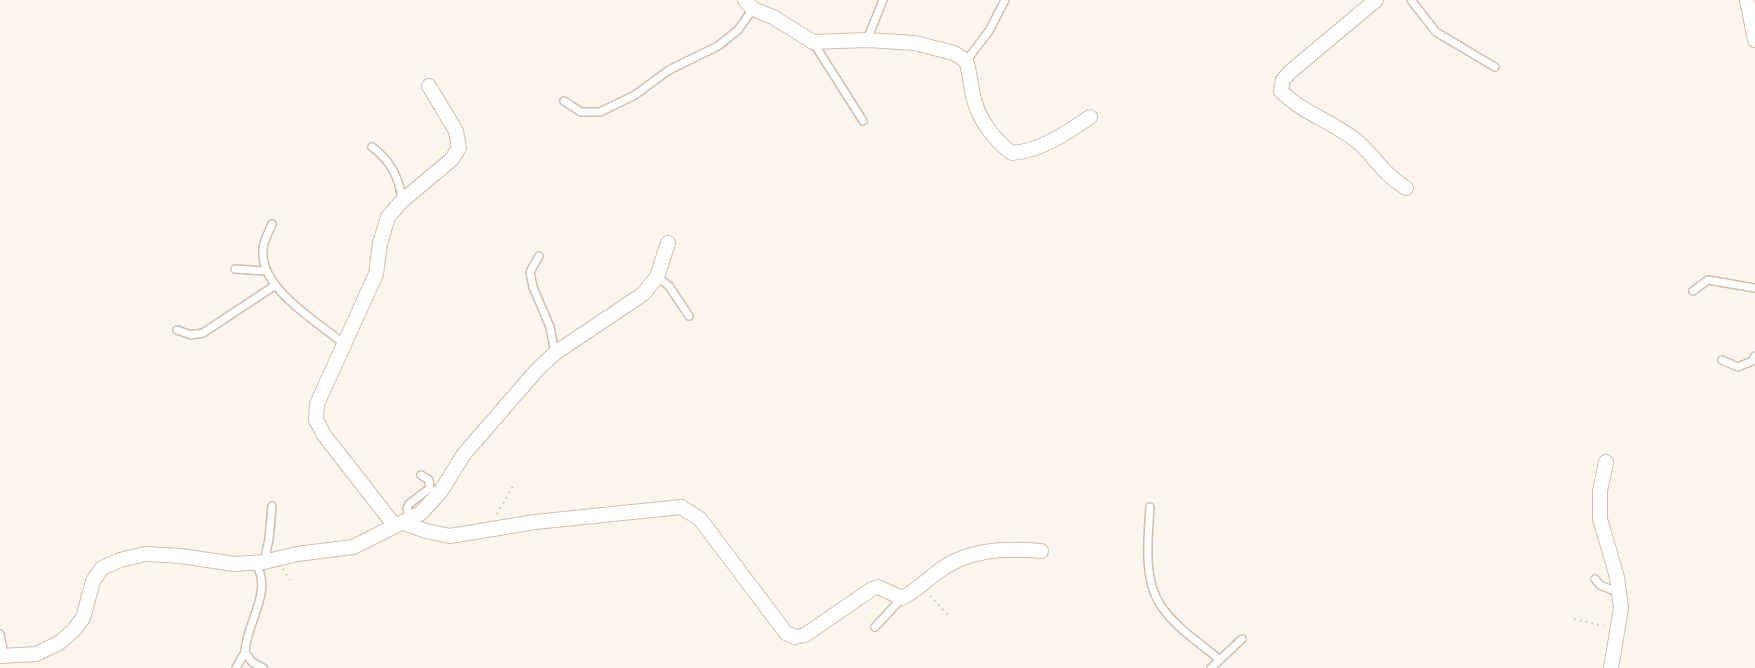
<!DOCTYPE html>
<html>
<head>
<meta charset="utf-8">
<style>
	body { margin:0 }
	canvas { display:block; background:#fdf6ec }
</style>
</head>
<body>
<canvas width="1755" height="668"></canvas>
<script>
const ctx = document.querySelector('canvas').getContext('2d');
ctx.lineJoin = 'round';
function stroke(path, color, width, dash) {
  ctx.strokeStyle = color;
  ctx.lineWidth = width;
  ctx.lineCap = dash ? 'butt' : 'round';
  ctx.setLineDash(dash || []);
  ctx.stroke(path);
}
const lane = new Path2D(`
	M1411,0L1436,32L1495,67
	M867,40L883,0
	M813,42L863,121
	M966,61L989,31L1005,0
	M564,101L581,112H600L635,95L669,70L718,46L738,30L753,9
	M372,147C390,160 400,179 402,201
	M272,224C269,232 263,241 263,250C260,289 317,321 344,344
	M539,256L530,272L533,287L550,327L555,353
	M235,269L265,271
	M657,277L669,286L689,316
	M1693,291L1708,280L1755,288
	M177,330L191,335L203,333L274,286
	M1722,360L1738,367L1752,361L1755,356
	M1150,507C1148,539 1142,583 1164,610C1178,629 1201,644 1219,659
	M411,519L407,509L409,504L430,488L429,480L421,475
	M255,562C274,592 247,620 245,652L252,662L263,668
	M264,562L269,539L272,506
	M1595,579L1600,585L1619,593
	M875,627L902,598
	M0,634L4,656
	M236,668L245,652
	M1211,668L1242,639`);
const street = new Path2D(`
	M745,0L753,9L773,17L813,42L867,40L915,43L954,53L966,61C971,75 970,89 975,103C981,122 996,142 1012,153C1040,151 1067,133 1090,117
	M1376,0L1290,72L1283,80L1281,91C1303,114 1335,122 1359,143C1377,159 1382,173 1406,188
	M1747,0L1755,40
	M1606,462L1600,491V519L1617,577L1621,608L1611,668
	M403,523L426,531L450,536L535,522L681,507L700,519L786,633L795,637L805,635L872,589L878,587L902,598C917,590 922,584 935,574C965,549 1003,548 1041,551
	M395,526L324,435L316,420L317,404L376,274L380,243L388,217L402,201L452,159L459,148L456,131L429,86
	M0,656L36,654L59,643L73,631L83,618L93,581L102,568L120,560L145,554L181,556L234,564L264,562L297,554L353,547L421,513L441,491L464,454L537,370L555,353L643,294L657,277L668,243`);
stroke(lane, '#d1beb0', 10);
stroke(street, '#d1beb0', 16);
stroke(new Path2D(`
	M497,514L513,486
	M283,569L290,580
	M930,596L949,616
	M1574,619L1604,626`), '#d9b8a5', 2, [1.5, 4.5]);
stroke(lane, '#fff', 7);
stroke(street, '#fff', 14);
</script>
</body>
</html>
